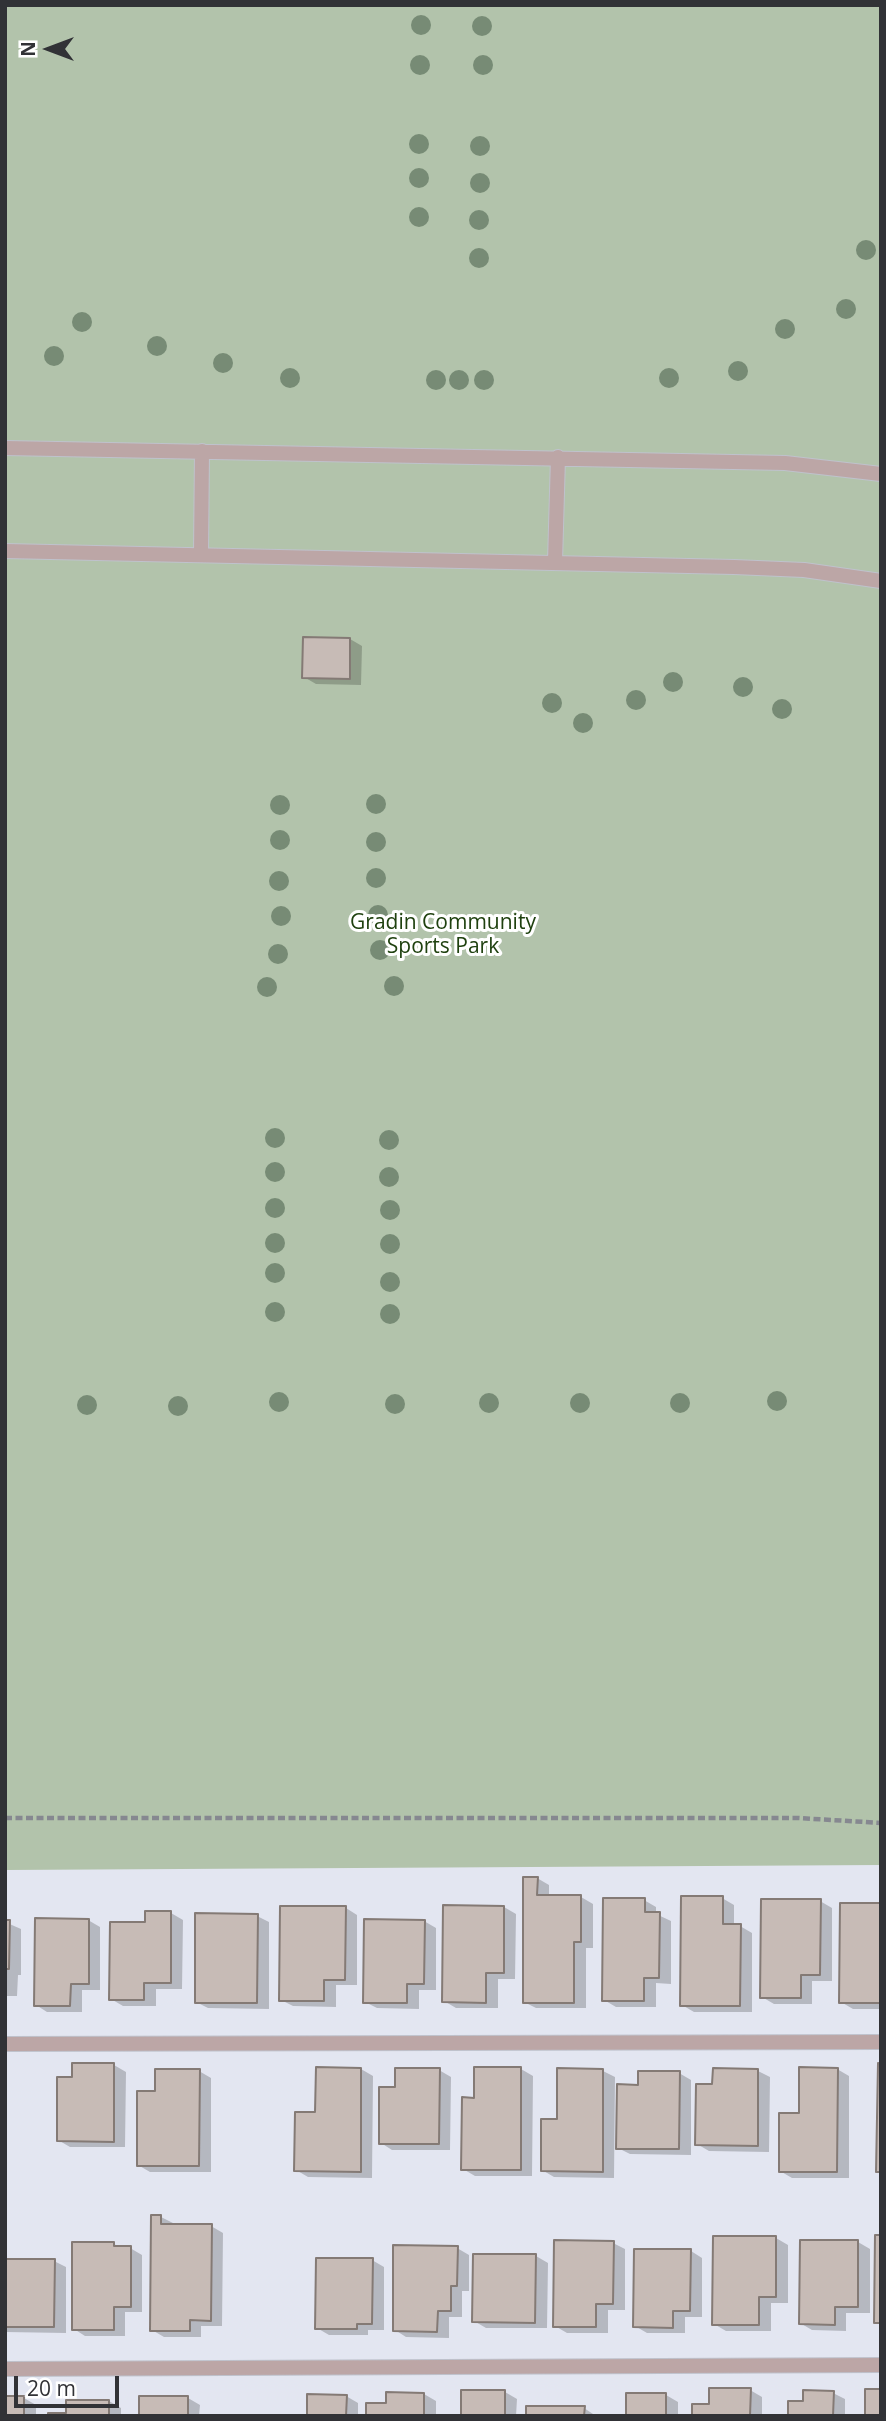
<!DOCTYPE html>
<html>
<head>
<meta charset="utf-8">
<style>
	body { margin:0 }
	#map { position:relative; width:886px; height:2421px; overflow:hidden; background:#e3e6f1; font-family:"Open Sans",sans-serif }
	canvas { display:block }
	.frame { position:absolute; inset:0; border:7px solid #313236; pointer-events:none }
	.north { position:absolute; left:14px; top:14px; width:70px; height:70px; -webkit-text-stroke:5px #fff; paint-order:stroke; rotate:270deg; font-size:19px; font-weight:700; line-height:28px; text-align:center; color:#313236 }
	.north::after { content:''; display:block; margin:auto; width:24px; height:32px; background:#313236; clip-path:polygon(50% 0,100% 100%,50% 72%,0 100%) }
	.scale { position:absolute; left:14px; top:2376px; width:105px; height:32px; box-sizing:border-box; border:4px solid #313236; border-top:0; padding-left:9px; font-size:21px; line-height:24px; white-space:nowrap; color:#313236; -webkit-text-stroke:5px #fff; paint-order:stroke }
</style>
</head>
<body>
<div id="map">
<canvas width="886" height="2421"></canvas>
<div class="frame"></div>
<div class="north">N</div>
<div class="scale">20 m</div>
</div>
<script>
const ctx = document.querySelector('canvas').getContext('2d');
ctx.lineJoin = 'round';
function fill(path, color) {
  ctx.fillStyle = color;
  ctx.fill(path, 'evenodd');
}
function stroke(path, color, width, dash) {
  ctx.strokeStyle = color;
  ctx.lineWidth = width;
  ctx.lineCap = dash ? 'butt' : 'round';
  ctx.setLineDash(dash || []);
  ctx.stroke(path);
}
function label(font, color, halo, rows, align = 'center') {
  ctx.font = font + ' "Open Sans",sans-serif';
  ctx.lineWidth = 6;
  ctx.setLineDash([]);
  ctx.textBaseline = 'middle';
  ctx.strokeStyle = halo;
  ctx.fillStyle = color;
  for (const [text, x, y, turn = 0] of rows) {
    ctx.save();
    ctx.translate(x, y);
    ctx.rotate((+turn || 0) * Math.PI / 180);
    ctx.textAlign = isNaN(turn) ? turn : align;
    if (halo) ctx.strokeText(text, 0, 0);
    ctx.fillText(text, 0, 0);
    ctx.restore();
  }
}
fill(new Path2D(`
	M5,5H881V1865L5,1870Z`), '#b2c3ab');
fill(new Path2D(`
	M350,639L362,646L361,685L316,684L304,677Z
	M537,1878L549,1885V1897H581L593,1904V1948H586V2008H536L524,2002Z
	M722,1898L734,1905V1926H740L752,1933V2012H694L682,2005Z
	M644,1900L656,1907V1914L671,1921V1984L656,1983V2007H616L604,2000Z
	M820,1901L832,1908V1981H812V2004H774L762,1997Z
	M881,1905V2009H853L841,2002Z
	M504,1907L516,1914L515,1979H498V2008H456L444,2001Z
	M346,1908L357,1915V1985H336V2007L293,2006L281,2000Z
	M171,1913L183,1920L182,1989H156V2006H123L111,1999L147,1924Z
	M257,1916L269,1922V2009L208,2008L196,2002Z
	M88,1920L100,1927V1990H82V2012H47L36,2005Z
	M424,1921L436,1928V1990H419V2009L377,2008L365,2002Z
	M5,1922L21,1929V1975H18L17,1996H6V2011Z
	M114,2065L126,2072L125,2147H70L58,2140Z
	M361,2069L373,2076L372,2178L308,2177L296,2170L317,2113Z
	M521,2069L533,2076L532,2176H475L463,2169L476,2099Z
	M837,2069L849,2076V2178H792L780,2171Z
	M439,2070L451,2077L450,2150H392L381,2143L396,2089Z
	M199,2071L211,2078V2172H150L138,2165L157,2093Z
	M603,2071L615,2077L614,2178L554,2177L542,2170L558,2121Z
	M758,2071L770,2077L769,2152L709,2151L697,2144L714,2086Z
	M679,2073L691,2080V2155L630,2154L618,2148L640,2087Z
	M161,2217L173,2223V2226H211L223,2233L222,2326H201V2337H164L152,2330Z
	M776,2238L788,2245V2303H771V2331H726L714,2324Z
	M858,2242L870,2249V2313H846V2331L812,2330L800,2323Z
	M613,2243L625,2249V2310H608V2333H567L555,2326Z
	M114,2244L121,2248H130L142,2255V2312H125V2336H85L74,2329Z
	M457,2248L469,2255V2291H462V2317H449V2338L406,2337L395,2330Z
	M691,2251L702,2258V2317H685V2333H647L635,2326Z
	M536,2256L548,2263L547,2328H486L474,2321Z
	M5,2260L54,2261L66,2267V2333L5,2332Z
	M372,2260L384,2267V2330H368V2335H329L317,2328Z
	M750,2390L762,2397V2416H694Z
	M505,2392L517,2399L516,2416H462Z
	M833,2393L845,2399V2416H790L805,2403Z
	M424,2394L436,2401V2416H368L388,2405Z
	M666,2395L678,2402V2416H627Z
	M346,2396L358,2403V2416H309Z
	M24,2398L36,2405V2416H5Z
	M188,2398L200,2405L199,2416H141Z
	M109,2401L121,2408V2416H50L68,2415Z
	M584,2408L596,2416H528Z`), '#0003');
const building = new Path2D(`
	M303,637L350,638V679L302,678Z
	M523,1877H538L537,1895H581V1942H574V2003H523Z
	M681,1896H723V1924H741L740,2006H680Z
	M603,1898H645V1912H660L659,1978H644V2001H602Z
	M761,1899H821L820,1975H801V1998H760Z
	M840,1903H881V2003H839Z
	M443,1905L504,1906V1973H486V2003L442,2002Z
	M280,1906H346L345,1980H324V2001H279Z
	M145,1911H171V1983H144V2000H109L110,1922H145Z
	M195,1913L258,1914L257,2003H195Z
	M35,1918L89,1919V1984H71L70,2006H34Z
	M364,1919L425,1920L424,1984H407V2003H363Z
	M5,1920H10L9,1969H6V1990Z
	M72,2063H114V2142L57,2141V2077H72Z
	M878,2063L881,2064V2172H876Z
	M316,2067L361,2068V2172L294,2171L295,2112H315Z
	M474,2067H521V2170H461L462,2097L474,2098Z
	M799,2067L838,2068L837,2172H779V2113H799Z
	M395,2068H440L439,2144H379V2087H395Z
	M557,2068L603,2069V2172L541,2171V2119H557Z
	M713,2068L758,2069V2146L695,2145L696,2084H712Z
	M155,2069H200L199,2166H137V2091H155Z
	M638,2071H680L679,2149H616L617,2084L638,2085Z
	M151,2215H161V2224H212L211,2321L190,2320V2331H150Z
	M875,2235H881V2323H874Z
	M713,2236H776V2297H759V2325H712Z
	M554,2240L614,2241L613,2304H596V2327H553Z
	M800,2240H858V2307H835V2325L799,2324Z
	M72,2242H114V2246H131V2307H114V2330H72Z
	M393,2245L458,2246L457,2286H451V2311H438L437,2332L393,2331Z
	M634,2249H691L690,2311H673V2328L633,2327Z
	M473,2254H536L535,2323L472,2322Z
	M316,2258H373L372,2324H357V2329H315Z
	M5,2259H55L54,2327H5Z
	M709,2388H751L750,2416H692V2404H709Z
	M865,2389H881V2416H865Z
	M461,2390H505V2416H461Z
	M803,2390L834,2391L833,2416H788V2401H803Z
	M386,2392L424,2393V2416H366V2403H386Z
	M626,2393H666V2416H626Z
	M307,2394L347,2395L346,2416H307Z
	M5,2396H24V2416H5Z
	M139,2396H188V2416H139Z
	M66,2400H109V2416H48V2413H66Z
	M526,2406H585L584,2416H526Z`);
fill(building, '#c7bbb6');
stroke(building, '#847a75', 2);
const service = new Path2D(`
	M5,448L785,463L881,474
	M5,551L734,567L804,570L881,581
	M201,554L202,451
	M555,562L558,457
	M5,2044L881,2042
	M5,2369L881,2365`);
stroke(service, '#bfc2cc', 16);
stroke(new Path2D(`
	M5,1818H799L881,1823`), '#868890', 4.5, [7, 3.5]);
stroke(service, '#bca6a6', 14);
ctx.fillStyle = '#778b75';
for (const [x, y] of [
	[421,25],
	[482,26],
	[420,65],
	[483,65],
	[419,144],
	[480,146],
	[419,178],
	[480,183],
	[419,217],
	[479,220],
	[866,250],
	[479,258],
	[846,309],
	[82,322],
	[785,329],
	[157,346],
	[54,356],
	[223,363],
	[738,371],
	[290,378],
	[669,378],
	[436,380],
	[459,380],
	[484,380],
	[673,682],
	[743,687],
	[636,700],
	[552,703],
	[782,709],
	[583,723],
	[376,804],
	[280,805],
	[280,840],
	[376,842],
	[376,878],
	[279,881],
	[378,915],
	[281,916],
	[380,950],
	[278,954],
	[394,986],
	[267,987],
	[275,1138],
	[389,1140],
	[275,1172],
	[389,1177],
	[275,1208],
	[390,1210],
	[275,1243],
	[390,1244],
	[275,1273],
	[390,1282],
	[275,1312],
	[390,1314],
	[777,1401],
	[279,1402],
	[489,1403],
	[580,1403],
	[680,1403],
	[395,1404],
	[87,1405],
	[178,1406]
]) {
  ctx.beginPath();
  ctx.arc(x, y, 10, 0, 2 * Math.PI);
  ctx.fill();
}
label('21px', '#1f410f', '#fff', [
	["Gradin Community",443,923],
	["Sports Park",443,947]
]);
</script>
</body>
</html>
